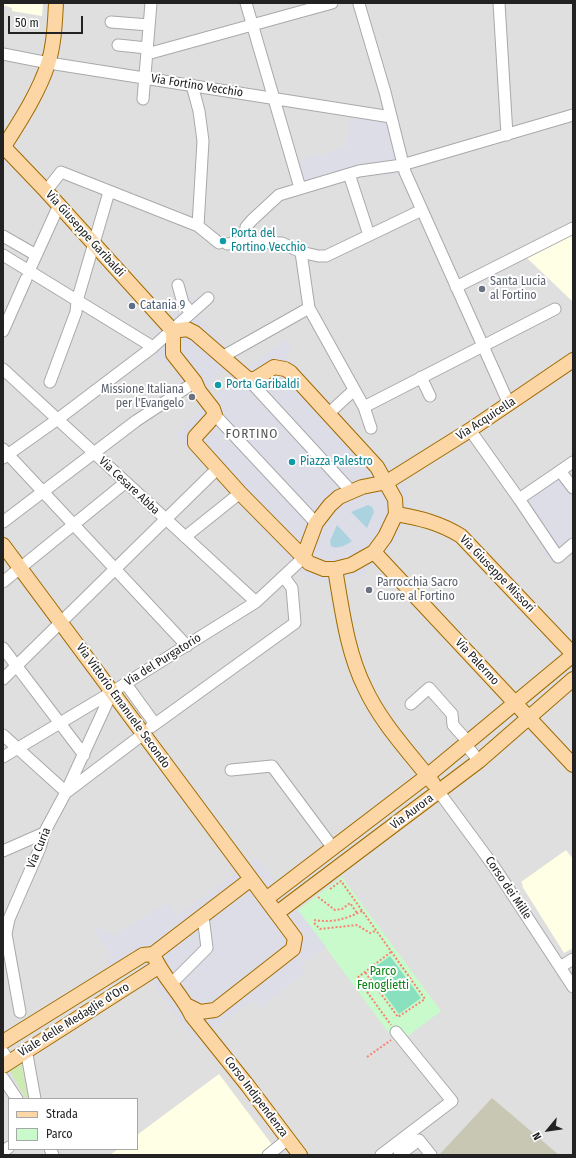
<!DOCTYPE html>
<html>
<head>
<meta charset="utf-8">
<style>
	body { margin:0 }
	#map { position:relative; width:576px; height:1158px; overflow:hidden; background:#f2efe9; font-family:"Fira Sans Condensed",sans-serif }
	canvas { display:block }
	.frame { position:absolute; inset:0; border:4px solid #222; pointer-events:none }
	.legend { position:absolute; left:8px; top:1098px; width:130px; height:52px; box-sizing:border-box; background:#fff; border:1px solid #a7a7a7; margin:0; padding:5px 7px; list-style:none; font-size:12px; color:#222 }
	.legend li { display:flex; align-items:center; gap:8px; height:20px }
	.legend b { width:20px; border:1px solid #a7a7a7 }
	.north { position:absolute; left:528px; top:1110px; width:40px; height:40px; -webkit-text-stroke:3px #fff; paint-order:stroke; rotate:241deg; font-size:11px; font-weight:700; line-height:16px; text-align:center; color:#222 }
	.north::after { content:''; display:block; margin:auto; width:14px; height:18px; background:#222; clip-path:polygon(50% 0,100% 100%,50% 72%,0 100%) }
	.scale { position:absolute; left:8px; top:16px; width:75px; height:18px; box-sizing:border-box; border:2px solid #222; border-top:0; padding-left:5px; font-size:12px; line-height:14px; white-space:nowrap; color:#222; -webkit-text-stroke:3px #fff; paint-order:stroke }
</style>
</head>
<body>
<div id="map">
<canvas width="576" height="1158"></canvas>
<div class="frame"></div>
<ul class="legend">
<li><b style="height:5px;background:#fcd6a4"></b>Strada</li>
<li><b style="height:11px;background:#c8facc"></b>Parco</li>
</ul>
<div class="north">N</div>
<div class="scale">50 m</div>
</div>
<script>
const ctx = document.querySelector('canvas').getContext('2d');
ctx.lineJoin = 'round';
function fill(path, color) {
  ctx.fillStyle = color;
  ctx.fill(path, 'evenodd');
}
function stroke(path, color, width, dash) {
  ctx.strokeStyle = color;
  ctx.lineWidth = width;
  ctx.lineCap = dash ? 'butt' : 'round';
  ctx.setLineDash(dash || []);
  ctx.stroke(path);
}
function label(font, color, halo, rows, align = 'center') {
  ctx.font = font + ' "Fira Sans Condensed",sans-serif';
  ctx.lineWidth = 4;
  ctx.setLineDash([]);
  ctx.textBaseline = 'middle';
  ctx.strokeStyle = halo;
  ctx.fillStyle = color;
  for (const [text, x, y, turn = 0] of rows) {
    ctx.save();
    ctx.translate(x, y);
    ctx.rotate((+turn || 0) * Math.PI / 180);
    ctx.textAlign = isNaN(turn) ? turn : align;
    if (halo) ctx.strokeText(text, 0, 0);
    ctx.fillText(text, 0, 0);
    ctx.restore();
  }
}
fill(new Path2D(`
	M3,3H573V1155H3ZM9,1099H137V1149H9Z`), '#e0dfdf');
fill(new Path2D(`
	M3,3H43L42,16L12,11V8L3,5Z
	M573,234V302L527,258Z
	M566,850L573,859V948L564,953L522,886L523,885L521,882Z
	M219,1074L273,1146L261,1155H110L118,1149H137V1135Z`), '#ffffe5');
fill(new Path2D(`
	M492,1098L559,1155H439Z`), '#c7c7b4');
fill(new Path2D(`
	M21,1063L28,1099H26L10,1071Z`), '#cdebb0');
fill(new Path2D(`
	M342,877L441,1011L404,1039L398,1030L391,1036L298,910Z`), '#c8facc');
fill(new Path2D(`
	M390,956L421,998L399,1014L368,972Z`), '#88e0be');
fill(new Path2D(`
	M352,111L399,118L413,172L354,178L301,192L292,161L313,155H319L346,146Z
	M180,276V283L184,284V294H187L198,303L206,292L215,300L198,316L247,369L262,356L285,341L293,348L286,355L407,486L409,508L398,538L388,553L366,570L367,574L358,579L356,576L332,582L307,579L175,434L204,407L175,375L178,372L169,362L165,365L155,354L149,339L182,309L174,281ZM224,370L231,377L234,376L239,380L238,382L231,380L216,395L218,401L216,403L212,398L213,394L207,388Z
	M573,454L570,472L573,476V552L558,565L539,552L544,548L509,497Z
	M257,857L326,947L301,965L306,973L260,1008L254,1000L195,1042L136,960L116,972L106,960L112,956L92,928H99L112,933L114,936L167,902L177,915Z`), '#dddde8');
fill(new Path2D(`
	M368,505L372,507L374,512L367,528L351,512Z
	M337,525L352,541C346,545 338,550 331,546L330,541Z`), '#aad3df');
const minor = new Path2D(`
	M246,3L300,188
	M499,3L507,135
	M359,4L385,92L405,172L509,404
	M111,22L149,25
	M118,45L147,48
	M3,54L49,63L391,117
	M147,54L332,3
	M192,85L199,111L203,141L198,226
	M143,99L151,3
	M349,174L369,235
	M46,191L61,172L198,226L219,243
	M3,236L36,255
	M244,242L246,227L252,220L279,195L359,171L402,165L573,115
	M227,244L244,242L282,243L301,252L309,308L364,407L371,428
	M301,252L318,256H326L422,210
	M3,255L153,347
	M29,271L59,205
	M178,285L183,303L191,313
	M456,287L573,228
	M3,331L26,279
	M222,357L309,308
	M3,369L256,602
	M421,377L430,396
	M248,379L351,491
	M50,382L76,312L77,301L109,192
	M364,407L555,309
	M329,413L354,390
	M215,415L316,523
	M470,430L519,499
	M3,449L187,646
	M3,458L58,419L153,347L208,298
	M560,471L573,462
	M573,488L560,471L519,499L558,557L573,544
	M3,522L136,421L195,382
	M185,537L240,493
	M3,582L126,482
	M3,648L84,755
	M3,679L218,468
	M126,684L155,724
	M411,704L429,688L452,714L453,725L469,743
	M151,727L295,623L292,588L284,577
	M3,735L66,792
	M466,745L479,761
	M3,757L112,692L256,602L303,558
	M231,770L272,766L333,848
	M68,791L138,738
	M439,792L495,868L573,987
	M3,851L44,833
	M560,967L573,959
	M171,984L207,948L203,916
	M20,1012L6,934L9,919L40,848L44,833L66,792L112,692
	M26,1049L35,1099
	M3,1052L9,1061
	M3,1078L17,1099
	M50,1149L53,1155
	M3,1152L9,1147
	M268,1155L288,1139
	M381,1155L452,1101L396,1032
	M399,1155L419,1140L431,1155`);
const major = new Path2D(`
	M3,146L46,191L173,331V354L195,382L199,391L213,409L215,415L195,437V443L240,493L309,563L324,569H335L351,565L374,552L385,537L396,514L395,499L377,467L290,372L285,369L274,367L255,379H248L195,333L187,329L173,331
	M3,148C20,121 38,94 48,64C54,45 55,23 56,3
	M396,514C420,518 440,523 461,536L573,654
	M3,545L295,938L293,949L215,1010L200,1012L188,1006
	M374,552L573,765
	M303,558L316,523L330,505L339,497L362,487L387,482L470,430L573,360
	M335,569C342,609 347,652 365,688C381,723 410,753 433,783
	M266,899L427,776L573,655
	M277,913L479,761L573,679
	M153,954C162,977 182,994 192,1016L248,1086L300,1155
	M3,1042L143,955L153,954L251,879
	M3,1066L158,967`);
stroke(minor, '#a9a9a9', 13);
stroke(major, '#a06b00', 16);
stroke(new Path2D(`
	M330,889L341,881L425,999L398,1017L365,972
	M318,897L335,910L342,909L350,903L357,913
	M362,911C346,919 333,923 315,920L314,923L320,929L357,925L370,933L375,931
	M391,952L357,978L391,1025
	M367,1057L391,1040`), '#fa8072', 2, [2, 2]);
stroke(minor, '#fff', 11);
stroke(major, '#fcd6a4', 14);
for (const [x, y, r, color] of [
	[223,241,4,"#0f9aa8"],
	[482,289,4,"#6b7280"],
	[132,306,4,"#5c6f8a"],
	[218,385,4,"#0f9aa8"],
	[192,397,4,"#6b7280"],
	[292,462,4,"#0f9aa8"],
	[369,590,4,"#6b7280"]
]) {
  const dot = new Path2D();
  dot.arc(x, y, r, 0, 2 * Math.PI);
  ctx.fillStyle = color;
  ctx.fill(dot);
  stroke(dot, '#fff', 1.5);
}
label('12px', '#222', '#fff', [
	["Via Fortino Vecchio",197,86,9],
	["Via Giuseppe Garibaldi",85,234,48],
	["Via Acquicella",486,419,-33],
	["Via Cesare Abba",129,486,43],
	["Via Giuseppe Missori",497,574,46],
	["Via del Purgatorio",163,660,-32],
	["Via Palermo",477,662,47],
	["Via Vittorio Emanuele Secondo",123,706,54],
	["Via Aurora",412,812,-37],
	["Via Curia",39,848,-67],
	["Corso dei Mille",508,888,56],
	["Viale delle Medaglie d'Oro",74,1020,-32],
	["Corso Indipendenza",256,1097,53]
]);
label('12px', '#0d838f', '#fff', [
	["Porta del",231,234],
	["Fortino Vecchio",231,248],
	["Porta Garibaldi",226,385],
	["Piazza Palestro",300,462]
], 'left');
label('12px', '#5b616d', '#fff', [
	["Santa Lucia",490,282],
	["al Fortino",490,296],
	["Missione Italiana",184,390,"right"],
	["per l'Evangelo",184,404,"right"],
	["Parrocchia Sacro",377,583],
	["Cuore al Fortino",377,597]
], 'left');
label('12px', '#4e5e75', '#fff', [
	["Catania 9",140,306]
], 'left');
label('12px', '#0c8416', '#fff', [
	["Parco",383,972],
	["Fenoglietti",383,986]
]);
ctx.letterSpacing = '1px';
label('13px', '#555', '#fff', [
	["FORTINO",252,434]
]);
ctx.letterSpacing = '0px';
</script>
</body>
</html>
